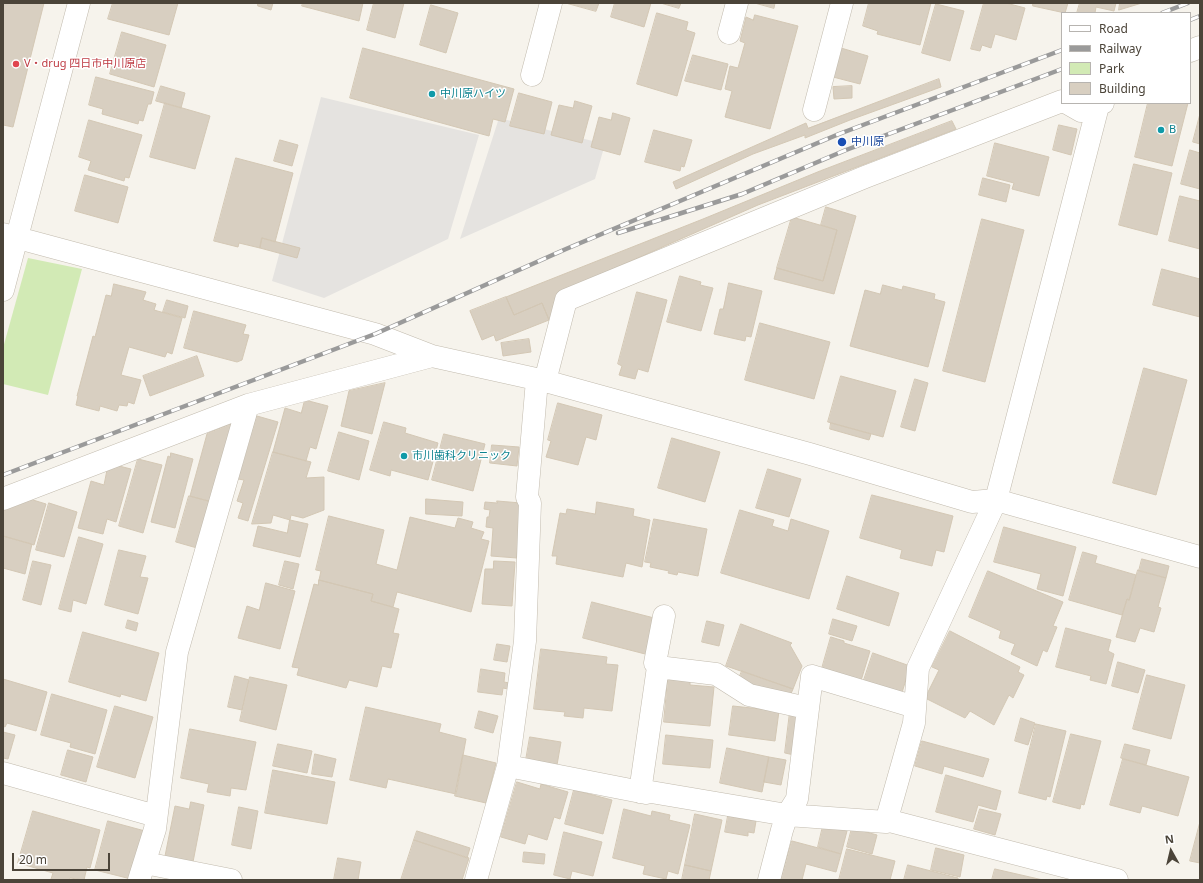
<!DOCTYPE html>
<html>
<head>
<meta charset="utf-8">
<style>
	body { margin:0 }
	#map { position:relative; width:1203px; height:883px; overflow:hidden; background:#f6f3ec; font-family:"Noto Sans",sans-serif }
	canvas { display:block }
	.frame { position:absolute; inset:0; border:4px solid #4b4439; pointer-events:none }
	.legend { position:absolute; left:1061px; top:12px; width:130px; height:92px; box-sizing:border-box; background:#fff; border:1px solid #b7b4b0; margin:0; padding:5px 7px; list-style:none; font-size:12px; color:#4b4439 }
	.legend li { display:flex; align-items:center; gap:8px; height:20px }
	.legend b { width:20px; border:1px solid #b7b4b0 }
	.north { position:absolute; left:1151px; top:831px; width:40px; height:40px; -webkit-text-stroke:3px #fff; paint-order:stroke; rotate:352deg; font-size:11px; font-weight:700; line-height:16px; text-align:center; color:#4b4439 }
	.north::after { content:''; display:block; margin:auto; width:14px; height:18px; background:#4b4439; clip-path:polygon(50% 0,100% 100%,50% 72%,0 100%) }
	.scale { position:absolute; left:12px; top:853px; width:98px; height:18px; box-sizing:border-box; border:2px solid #4b4439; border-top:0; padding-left:5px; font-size:12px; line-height:14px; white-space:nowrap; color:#4b4439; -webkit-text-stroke:3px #fff; paint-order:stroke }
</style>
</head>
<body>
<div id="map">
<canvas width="1203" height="883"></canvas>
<div class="frame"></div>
<ul class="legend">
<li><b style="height:5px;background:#fff"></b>Road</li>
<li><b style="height:5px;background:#9a9a9a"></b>Railway</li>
<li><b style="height:11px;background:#d2eab5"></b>Park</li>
<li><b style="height:11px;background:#d8cfc1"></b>Building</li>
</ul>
<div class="north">N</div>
<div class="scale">20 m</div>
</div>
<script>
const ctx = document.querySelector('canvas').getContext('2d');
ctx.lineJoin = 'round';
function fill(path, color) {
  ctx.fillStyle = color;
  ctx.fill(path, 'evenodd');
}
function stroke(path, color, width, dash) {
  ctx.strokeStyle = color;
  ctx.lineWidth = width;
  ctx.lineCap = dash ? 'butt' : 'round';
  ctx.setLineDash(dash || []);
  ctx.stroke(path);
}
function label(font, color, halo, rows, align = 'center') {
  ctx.font = font + ' "Noto Sans","Noto Sans JP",sans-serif';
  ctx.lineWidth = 3;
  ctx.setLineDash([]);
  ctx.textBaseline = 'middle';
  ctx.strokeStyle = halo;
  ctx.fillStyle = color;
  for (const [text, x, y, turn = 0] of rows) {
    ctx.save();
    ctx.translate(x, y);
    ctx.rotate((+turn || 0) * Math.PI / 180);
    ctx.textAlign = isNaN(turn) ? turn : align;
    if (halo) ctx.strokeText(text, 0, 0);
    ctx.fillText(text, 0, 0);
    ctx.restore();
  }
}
fill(new Path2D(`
	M28,258L82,269L48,395L3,384V348Z`), '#d2eab5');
fill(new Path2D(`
	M321,97L479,135L448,239L324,298L272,281Z
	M499,118L605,144L595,179L460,239Z`), '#e5e3e0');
const building = new Path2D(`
	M3,3H44L13,127L3,125Z
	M113,3H178L169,35L108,19Z
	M258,3H273L271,10L258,6Z
	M303,3H363L359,21L302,6Z
	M374,3H404L395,38L367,30Z
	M566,3H599L596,11Z
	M615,3H651L644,27L611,17Z
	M661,3H681L679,8Z
	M755,3H775L774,8Z
	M869,3H931L920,45L877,34L878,31L863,26Z
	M984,3H1006L1025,8L1016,40L995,34L991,48L982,45L980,51L971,49Z
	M1033,3H1068L1065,13L1033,6Z
	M1080,3H1116L1114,11L1096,7L1095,13H1077Z
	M1120,3H1142L1119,10Z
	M936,4L964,11L950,61L922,53Z
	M431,5L458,13L446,53L420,45Z
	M657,13L688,22L686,30L695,33L677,96L637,84Z
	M755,15L798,26L770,129L725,117L732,91L725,89L730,66L738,68L745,43L740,41L746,17L753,20Z
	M122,32L166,45L154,87L110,74Z
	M363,48L514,89L505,122L493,119L489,136L350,98Z
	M841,48L868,56L860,84L833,77Z
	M693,55L728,64L721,90L685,81Z
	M96,77L154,92L151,104H148L143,121L139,120L138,124L102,114L103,109L89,105Z
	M939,79L941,87L850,120L805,138V135L753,154L676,189L673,182L806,123L808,128Z
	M161,86L185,93L181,108L156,101Z
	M852,86V98L834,99L833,87Z
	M519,93L552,102L544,134L510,126Z
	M575,101L592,106L582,143L551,135L559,105L573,108Z
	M165,103L210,116L195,169L150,157Z
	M1148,103H1188L1172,166L1135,157Z
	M613,113L630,118L620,155L591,147L599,117L611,120Z
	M1200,114V144L1193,142Z
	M89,120L142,135L129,178L125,177L124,181L88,170L91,161L79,157Z
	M952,121L956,129L758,205L558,293L552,319L549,320L542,303L514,315L506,297L703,219L820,171Z
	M1059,125L1077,129L1071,155L1053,150Z
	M654,130L692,140L684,167L681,166L680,171L645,162Z
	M280,140L298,145L292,166L274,161Z
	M995,143L1049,157L1039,196L1012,189L1014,183L987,176Z
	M1190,150L1200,153V189L1181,184Z
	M236,158L293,173L275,242L262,238L260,248L239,243L238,247L214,241Z
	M1134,164L1172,173L1157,235L1119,225Z
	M85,175L128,187L118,223L75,211Z
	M983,178L1010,185L1006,202L979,195Z
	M1180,196L1200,201V249L1169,241Z
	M826,207L856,216L834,294L774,279L777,268L823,281L837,230L821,225Z
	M792,217L837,230L823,281L777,268Z
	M982,219L1024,230L985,382L943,371Z
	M262,238L300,248L297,258L260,248Z
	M1162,269L1200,279V317L1153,305Z
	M680,276L701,282L700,285L713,288L701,331L667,322Z
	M729,283L762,291L751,337L746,336L745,341L714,334L720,309H723Z
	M114,284L146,292L143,300L156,304L154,310L182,318L172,354L167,352L165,357L129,347L121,375L141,380L134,404L128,402L127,406L119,405L117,411L100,406L99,411L76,405L78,396H77L93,336L95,337L106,295L111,296Z
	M883,285L902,290L903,286L935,294L934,299L945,302L928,367L850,346L865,290L880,294Z
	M637,292L667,300L648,372L638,369L635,379L619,375L622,366L618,364Z
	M506,297L514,315L542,303L549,320L496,341L494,335L482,340L470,311Z
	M167,300L188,306L185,318L163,312Z
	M194,311L246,325L243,334L249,335L242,360L237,362L184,348Z
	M760,323L830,342L814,399L745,380Z
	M529,339L531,352L503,356L501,343Z
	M197,356L204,376L150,396L143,376Z
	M1144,368L1187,380L1156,495L1113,483Z
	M841,376L896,391L883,437L828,422Z
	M915,379L928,383L915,431L901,427Z
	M385,383L372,434L341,426L349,391Z
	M305,400L328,406L316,449L310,447L306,461L273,452L285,408L301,413Z
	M558,403L602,415L596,440L586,437L578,465L546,457L551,441L548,440Z
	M257,416L278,422L248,521L238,518L243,503L237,501L244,480L238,479Z
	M236,422L215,503L190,496L207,434Z
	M384,422L406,428L405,433L438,443L428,480L391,470L390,476L370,470Z
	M831,423L871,434L869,440L830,429Z
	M339,432L369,441L359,480L328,471Z
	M444,434L485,444L473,491L432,480Z
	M672,438L720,452L705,502L658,488Z
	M492,445L519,447L517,466L490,463Z
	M273,452L311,462L306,478L324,477V510L303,518L291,515L290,520L273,515L271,523L252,524Z
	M171,453L193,459L175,528L151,522L168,456L170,457Z
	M138,459L162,465L143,533L119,526Z
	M119,466L131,469L116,522L107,519L103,534L78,528L91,481L104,485L107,470Z
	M768,469L801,479L789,517L756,508Z
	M872,495L953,516L944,552L936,550L932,566L900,558L902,550L860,538Z
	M189,496L209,501L197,548L176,542Z
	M426,499L463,502L462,516L426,514Z
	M33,500L46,504L34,545L3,536V510Z
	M497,501L521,503L517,558L491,556L493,528L486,527L487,517H489L490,510L484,509L485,502L497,503Z
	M597,502L634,509L633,516L650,520L642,567L626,563L623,577L556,564L557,556H552L560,513L566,514L567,509L595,514Z
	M49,503L77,512L64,557L36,550Z
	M740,510L774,520L772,526L788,531L791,519L829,531L809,599L721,573Z
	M329,516L384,530L376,564L397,570L410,517L455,528L458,518L473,522L471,528L484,532L481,539L489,541L471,612L397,592L393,607L371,601L373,594L319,580L321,571L316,570Z
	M654,519L707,529L698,576L678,572L677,575L668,573L669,571L650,567L651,563L645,562Z
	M290,520L308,524L300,557L253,546L258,526L287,533Z
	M1004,527L1076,547L1063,596L1037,589L1041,574L994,562Z
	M3,536L32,544L25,574L3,568Z
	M79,537L103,544L86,604L73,600L71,612L59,609Z
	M119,550L146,556L140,577L148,578L138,614L105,605Z
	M1083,552L1097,556L1095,563L1136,575L1129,600L1127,599L1122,615L1069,600Z
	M1142,559L1169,566L1166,578L1139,571Z
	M33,561L51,565L41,605L23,600Z
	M285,561L299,564L293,589L279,585Z
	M494,561L515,562L512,606L482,604L485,569H493Z
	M1138,570L1166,578L1158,607L1161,608L1154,632L1140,628L1135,642L1116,637L1127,599L1129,600Z
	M988,571L1063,602L1053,626L1057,627L1047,652L1043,650L1037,666L1011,654L1015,644L999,638L1001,631L969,617Z
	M847,576L899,593L889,626L837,609Z
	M319,580L373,594L371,601L399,609L393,633L399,634L391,668L382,666L377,687L349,680L346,688L297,675L299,668L292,667L314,584L318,585Z
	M266,583L295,591L280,649L238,638L247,606L259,610Z
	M592,602L658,619L649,655L583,638Z
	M833,619L857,626L852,641L829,634Z
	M128,620L138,623L136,631L126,628Z
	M707,621L724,625L719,646L702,642Z
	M741,624L792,643L790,645L802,666L793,689L726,666Z
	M1066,628L1111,640L1108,651L1114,654L1106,684L1090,680L1091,676L1056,667Z
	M950,631L1020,667L1018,672L1024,675L1013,698L1009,695L994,725L970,711L965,718L925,698L939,670L932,667Z
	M83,632L159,653L146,701L121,694L120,697L69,682Z
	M831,637L844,641V643L870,651L860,684L821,672Z
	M497,644L510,646L507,662L494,660Z
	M541,649L607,657L606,664L618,665L612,711L584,708L583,718L564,716L565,712L534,709Z
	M873,653L910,666L901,696L863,683Z
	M1118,662L1145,670L1138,693L1112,686Z
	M481,669L505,673L504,682L509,683L508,689L503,688L502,695L478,692Z
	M742,671L793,689L790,696L737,683Z
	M1147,675L1185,685L1171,739L1133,729Z
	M235,676L249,680L242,710L228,707Z
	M250,677L287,685L276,730L240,721Z
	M3,679L47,692L36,731L7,723L5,727L3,726Z
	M668,679L690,681V685L714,687L710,726L664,722Z
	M52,694L107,710L95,754L70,747L71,743L41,735Z
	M115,706L153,717L135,778L97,767Z
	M733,706L779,711L775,741L729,735Z
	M366,707L441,724L439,732L466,739L456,794L388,779L386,788L350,780Z
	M479,711L498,716L493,733L475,728Z
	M790,712L799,714L794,755L785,753Z
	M1021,718L1035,723L1028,745L1015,741Z
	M1036,724L1066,731L1050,797L1047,796L1046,800L1019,793Z
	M190,729L256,742L246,790L231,788L230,796L207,792L209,784L181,778Z
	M3,732L15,735L8,759L3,758Z
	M1071,734L1101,741L1084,805L1081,804L1080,809L1053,802Z
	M666,735L713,740L710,768L663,764Z
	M530,737L561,742L557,765L526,760Z
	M922,741L989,759L983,777L944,766L942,774L915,766Z
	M278,744L312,751L307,773L273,766Z
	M1125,744L1150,750L1146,765L1121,758Z
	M727,748L769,757L762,792L720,783Z
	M68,750L93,757L86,782L61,775Z
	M315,754L336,759L332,777L312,774Z
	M463,755L496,763L486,803L455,796Z
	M769,757L786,760L781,785L764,782Z
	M1123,759L1189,777L1178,816L1142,806L1140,813L1110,805Z
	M273,770L335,782L327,824L265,813Z
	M946,775L1001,791L996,810L978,805L973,822L936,812Z
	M517,782L540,789L541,784L568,792L560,819L554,817L547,840L528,834L525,844L501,837Z
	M574,790L612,800L603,834L565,824Z
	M191,802L204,805L193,862L165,856L175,806L189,809Z
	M239,807L258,811L251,849L232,845Z
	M624,809L651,816L652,811L670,815L669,820L690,825L678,874L668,871L666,879L643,874L645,866L613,858Z
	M980,809L1001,814L995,835L974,829Z
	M33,811L100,830L90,868L87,867L84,880L70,878L69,880H55L51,879L53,873L18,863Z
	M695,814L722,820L711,871L685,865Z
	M728,816L756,821L754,833L748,832V836L725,832Z
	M108,821L145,831L131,879L95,870Z
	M1200,822V863L1190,861Z
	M823,826L847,831L841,854L818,847Z
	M852,828L877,835L872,854L847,847Z
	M417,831L470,848L467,858L414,840Z
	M564,832L602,842L593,876L572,871L570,879L554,875Z
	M414,840L469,858L462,880H401Z
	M792,841L841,854L836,872L806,864L802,880H781Z
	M936,848L964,855L960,877L931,870Z
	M847,849L895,861L890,880H839Z
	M524,852L545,854L544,864L523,862Z
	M338,858L361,862L358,880H334Z
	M685,865L711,871L709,880H682Z
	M908,865L958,878V880H904Z
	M995,869L1043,880H992Z`);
fill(building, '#d8cfc1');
stroke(building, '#d3c7b4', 1);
const minor = new Path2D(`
	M729,33L737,3
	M1190,51L1200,47
	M532,75L551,3
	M1067,103L1081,111L1103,103
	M814,110L842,3
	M3,234L375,334L432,356L545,381L810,454L972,502L996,500L1200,557
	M3,290L79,3
	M545,381L566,300L865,177L1062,101
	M3,499L248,405L432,356
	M664,616L655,663L658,667L716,674L749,695L807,708
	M508,766L646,793L651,792L787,815L886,822L890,821L1117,880
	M3,773L156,816
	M640,792L658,667
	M886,822L914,723L918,668L996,500L1098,106
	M145,863L231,880
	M139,880L155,829L177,652L248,405
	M476,880L508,766L525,641L530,503L527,497L537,380
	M769,880L782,830L787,815L797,799L812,676L915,707`);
stroke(minor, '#c2bbae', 23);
stroke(minor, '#fff', 22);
const rail = new Path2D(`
	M1162,13L1188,3
	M1190,20L1200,16
	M618,233L742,194L846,150L1062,69
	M3,475L375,334L566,249L839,134L1062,50`);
stroke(rail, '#9a9a9a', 4.5);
stroke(rail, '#fff', 3, [9]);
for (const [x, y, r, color] of [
	[16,64,4,"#e0444e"],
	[432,94,4,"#0f9aa8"],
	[1161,130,4,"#0f9aa8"],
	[842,142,5,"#1a4fb4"],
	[404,456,4,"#0f9aa8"]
]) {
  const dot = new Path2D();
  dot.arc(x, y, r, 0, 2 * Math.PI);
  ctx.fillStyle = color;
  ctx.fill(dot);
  stroke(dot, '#fff', 1.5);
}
label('11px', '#be3a42', '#fff', [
	["V・drug 四日市中川原店",24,64]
], 'left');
label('11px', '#0d838f', '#fff', [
	["中川原ハイツ",440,94],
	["B",1169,130],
	["市川歯科クリニック",412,456]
], 'left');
label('11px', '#164399', '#fff', [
	["中川原",851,142]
], 'left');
</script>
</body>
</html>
